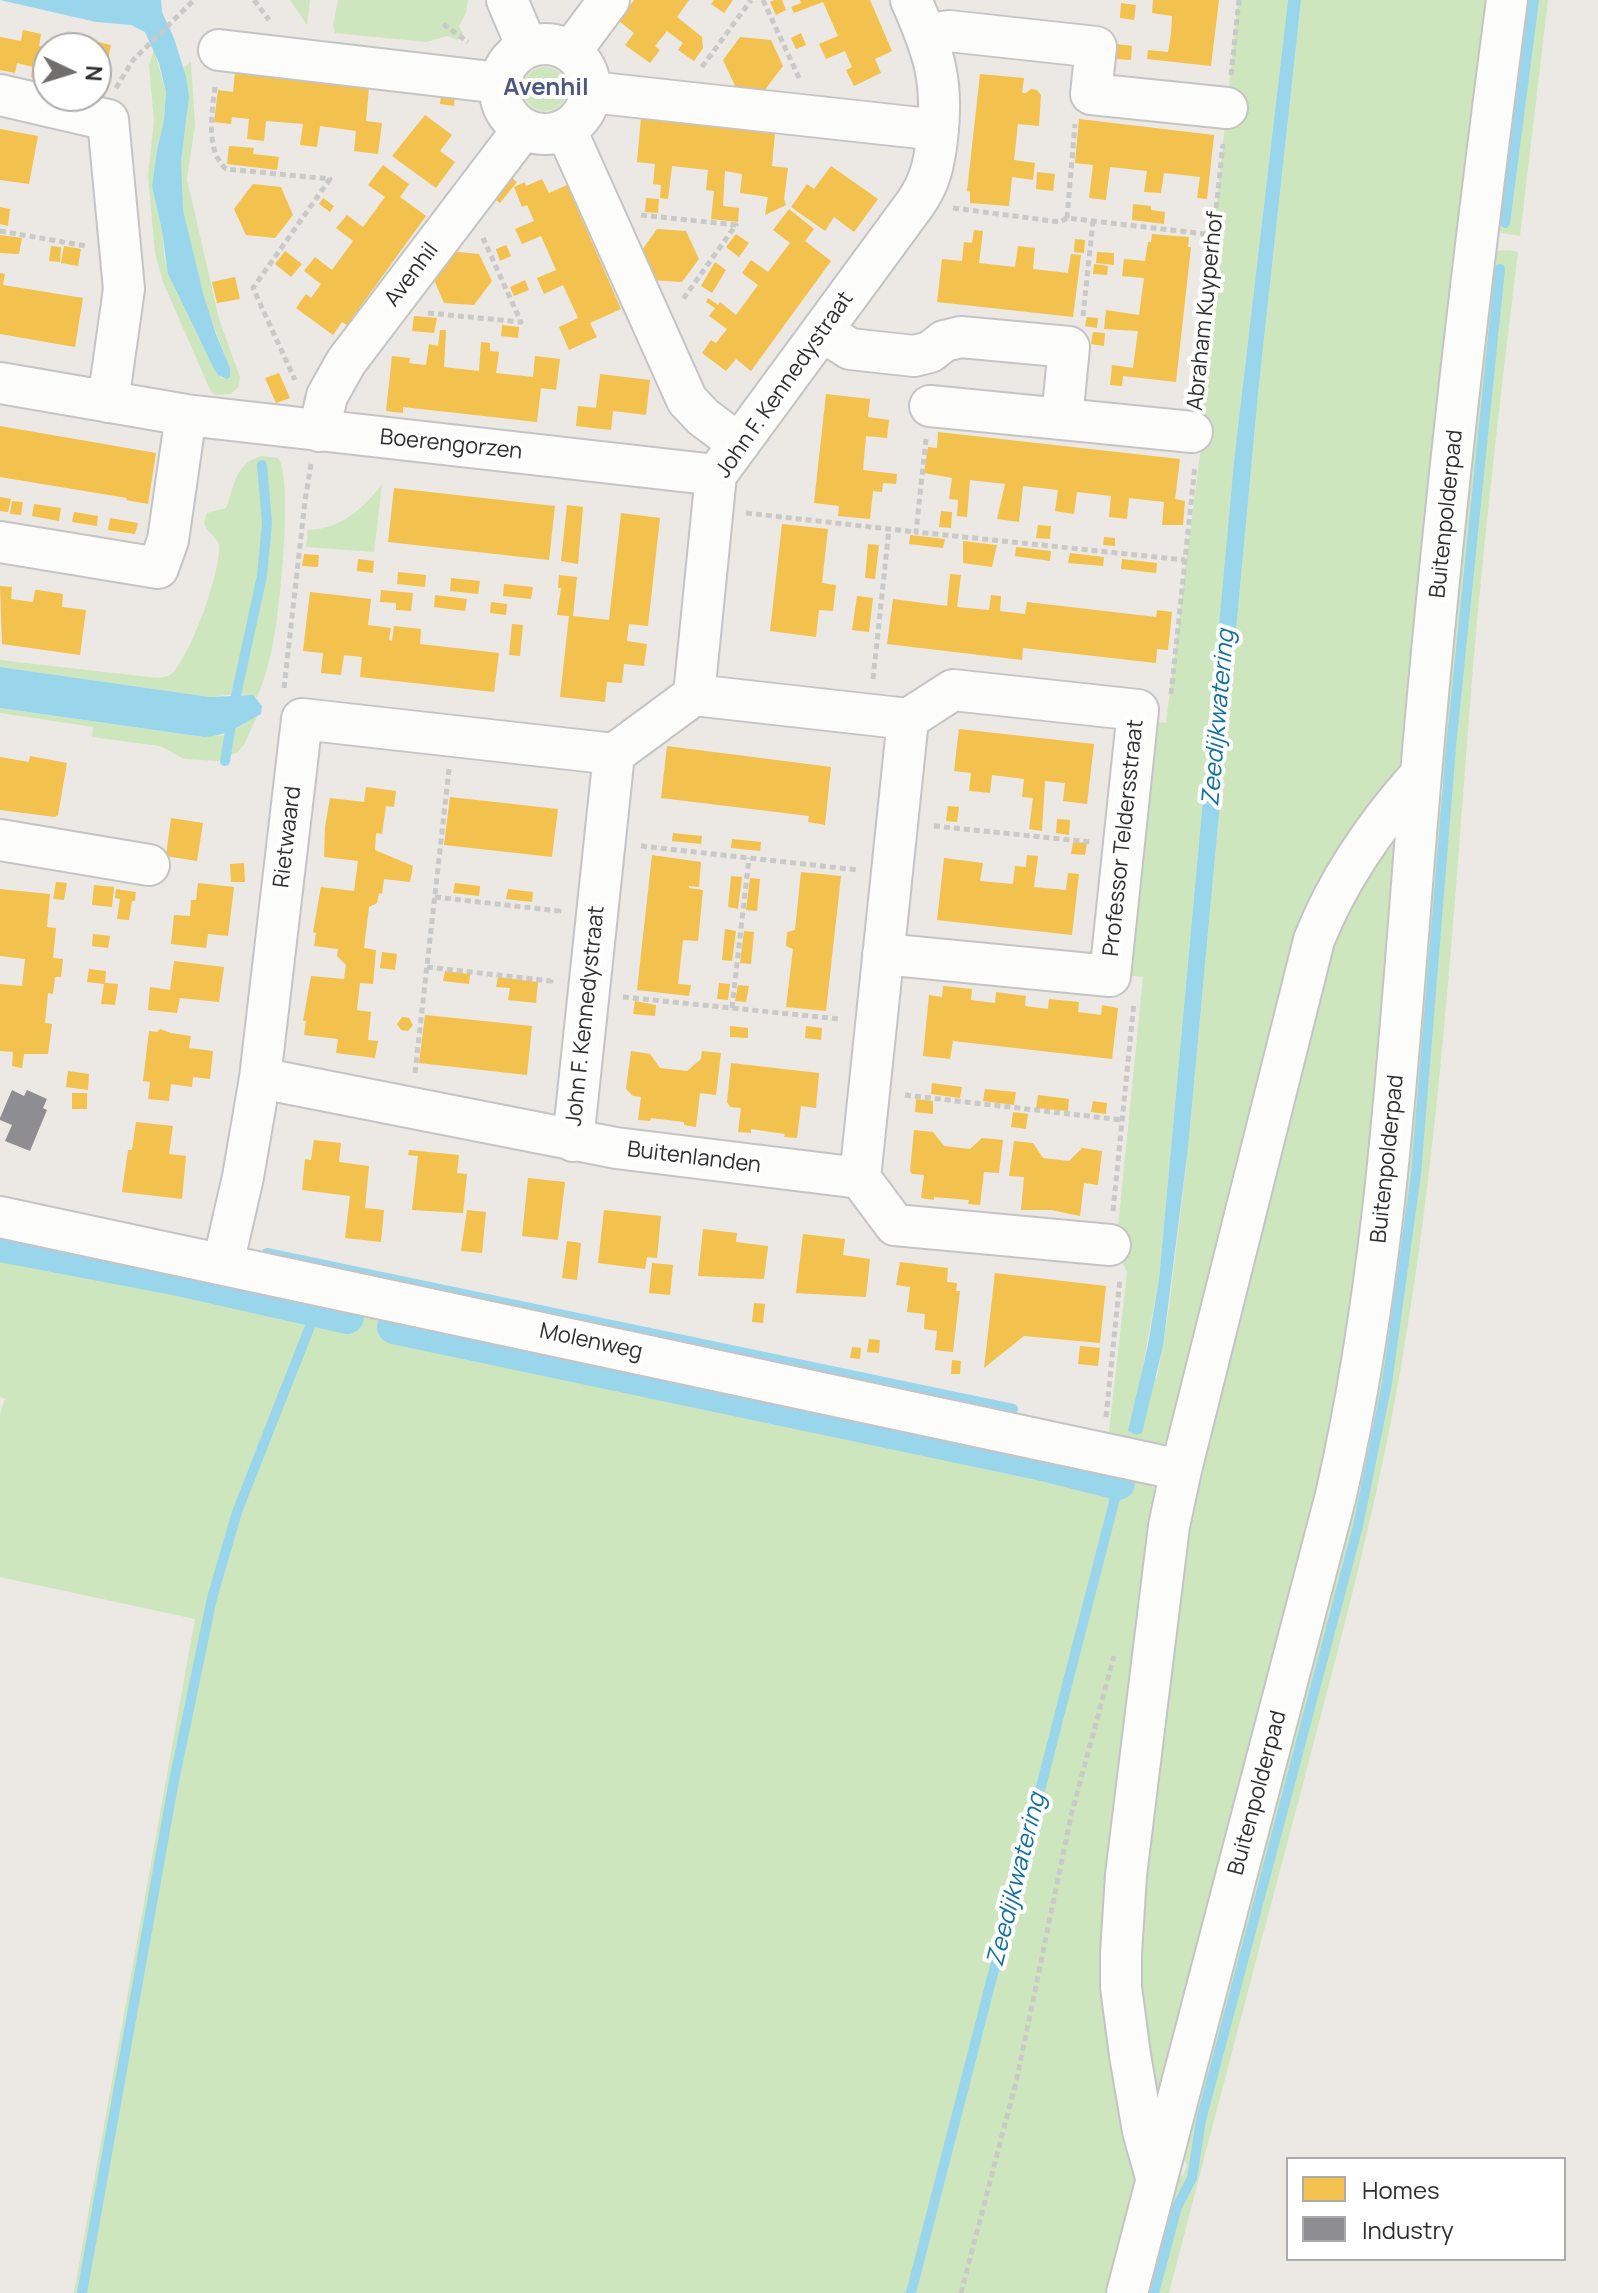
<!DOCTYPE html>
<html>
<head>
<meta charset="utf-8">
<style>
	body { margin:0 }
	#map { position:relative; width:1598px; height:2293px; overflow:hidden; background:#ece8e4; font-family:Manrope,sans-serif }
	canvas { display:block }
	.legend { position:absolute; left:1286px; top:2157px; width:280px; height:104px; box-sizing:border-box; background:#fff; border:2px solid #ababab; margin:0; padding:10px 14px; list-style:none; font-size:24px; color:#2e2e2e }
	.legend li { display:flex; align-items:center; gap:16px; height:40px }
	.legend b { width:40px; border:2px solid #ababab }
	.north { position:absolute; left:32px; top:32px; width:80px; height:80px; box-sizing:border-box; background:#fff; border:2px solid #ababab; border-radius:50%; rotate:94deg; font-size:22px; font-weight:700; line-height:32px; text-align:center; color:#2e2e2e }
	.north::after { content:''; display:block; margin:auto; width:28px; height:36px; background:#706f6e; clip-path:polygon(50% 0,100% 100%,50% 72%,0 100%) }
</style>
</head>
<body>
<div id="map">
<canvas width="1598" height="2293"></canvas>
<ul class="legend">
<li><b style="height:22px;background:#f2c14e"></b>Homes</li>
<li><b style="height:22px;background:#8d8d92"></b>Industry</li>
</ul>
<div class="north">N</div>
</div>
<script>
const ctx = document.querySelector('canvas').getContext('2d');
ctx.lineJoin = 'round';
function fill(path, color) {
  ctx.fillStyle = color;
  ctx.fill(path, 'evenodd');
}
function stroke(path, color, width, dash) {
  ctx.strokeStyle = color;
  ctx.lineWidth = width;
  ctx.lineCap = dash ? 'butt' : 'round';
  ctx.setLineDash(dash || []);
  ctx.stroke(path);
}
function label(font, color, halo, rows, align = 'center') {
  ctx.font = font + ' Manrope,sans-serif';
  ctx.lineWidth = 8;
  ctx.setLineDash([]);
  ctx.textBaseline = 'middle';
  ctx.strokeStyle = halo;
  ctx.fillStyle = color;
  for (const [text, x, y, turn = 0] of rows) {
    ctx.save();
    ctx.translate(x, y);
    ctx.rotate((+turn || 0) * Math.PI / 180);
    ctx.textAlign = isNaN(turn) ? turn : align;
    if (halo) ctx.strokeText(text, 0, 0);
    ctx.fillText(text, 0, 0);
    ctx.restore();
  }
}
fill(new Path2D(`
	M290,0H310L307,25Z
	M338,0H468L466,13L459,26L463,34L457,40L448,36L426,42L335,33L333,25Z
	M1238,0H1288L1234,461L1159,1279L1140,1382L1157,1378L1169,1308L1188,1148L1258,394L1301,0H1502L1419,736L1369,829L1186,1422L1163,1451L1108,1440L1127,1272L1116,1247L1143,977L1126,975L1151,722L1166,723L1202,438L1193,429Z
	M1518,0H1548L1520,236L1502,233L1494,226Z
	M154,50L166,92L164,120L157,150L152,186L162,231L164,255L171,281L213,367L222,379L230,368C209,317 183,239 180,184C178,144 195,108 183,68L191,62L195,125L187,179L219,319L240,377L239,386L231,394L215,395L211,392L163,282L155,254L148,175L154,122L149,65Z
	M523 89a22 22 0 1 1 44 0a22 22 0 1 1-44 0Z
	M1509,250L1518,252C1501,390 1485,528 1473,667C1454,903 1441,1139 1400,1372C1375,1517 1336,1657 1299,1799C1255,1963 1212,2128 1169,2293H1137L1172,2180L1183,2175L1187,2166L1183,2156L1327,1567L1433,804C1446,793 1447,786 1436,775L1495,251Z
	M262,456L278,458C294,479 279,619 272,649C268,665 264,682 257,697L237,694L210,697L0,667V660L158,678C165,677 170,676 175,670C193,648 221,572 219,544C212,531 199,529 207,513L226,508C235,486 234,463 262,456Z
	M382,484L374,552L306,547L308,530C341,529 363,509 382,484Z
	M0,708L204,737L226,735L257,716L245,743L238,752L218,761L184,759L160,746L92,737L93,727L0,713Z
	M1404,810L1346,1392L1163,2135L1132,2009L1165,1624L1318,962Z
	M0,1229L1150,1481L1159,1499L1120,1835L1140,2172L1118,2293H74L195,1619L0,1577V1414L5,1399L0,1397Z`), '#cee6be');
fill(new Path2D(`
	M0,0H161L162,12L174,38L186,77L189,97L181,161L183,210L203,293L216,334L230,368V377L227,379L218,375L213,367L168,274L162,231L152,186L157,150L164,120L166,92L159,63L145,32L131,25L96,22Z
	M1288,0H1301L1258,394L1188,1148L1163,1346L1142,1433L1136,1435L1128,1431L1148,1345L1159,1279L1234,461Z
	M0,667L210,697L253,695L262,706L261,714C241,725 227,736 204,737L0,708Z`), '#99d6ec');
fill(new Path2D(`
	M634,0H689L677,17L702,37L703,48L694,61L678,50L683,43L667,31L655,46L660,50L650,63L625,45L634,33L619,21Z
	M714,0H733L724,13L711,4Z
	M775,0H782L786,10L776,15L770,2Z
	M800,0H870L892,51L875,59L881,73L854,86L846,70L852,67L845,51L826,59L819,44L838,36L823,2L794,13L791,7L801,3Z
	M1153,0H1219L1211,66L1147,59L1148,50L1168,52L1171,34L1172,16L1152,13Z
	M1121,3L1136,5L1134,20L1120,18Z
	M23,30L41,34L39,46L48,48V81L31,77L33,67L17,63L15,73L0,70V37L21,41Z
	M801,33L806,45L796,49L791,38Z
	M73,36L111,45L103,82L96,81V48H70Z
	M740,37L771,40L783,66L764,91L736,88L723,60Z
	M1117,44L1132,46L1131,60L1115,59Z
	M235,72L369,88L366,121L382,123L378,154L354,151L356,131L320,126L317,147L300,145L303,124L266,121L264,141L247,139L249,119L232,117L231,124L214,122L218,90L233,92Z
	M980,74L1024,78L1022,93H1026L1031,89L1037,90L1041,95L1039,126L1018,124L1014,160L1035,163L1033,180L1012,177L1009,206L970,203V192L967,191Z
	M442,87L455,88L454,106L440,104Z
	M425,115L452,135L440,151L455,162L436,188L392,156Z
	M641,118L775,133L772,166L788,168L784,199L786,205L765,215L768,197L740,193L742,174L725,171L723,206L739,208L738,222L711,219L714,191L706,190L708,170L672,166L668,199L660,198L661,185L653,184L655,164L637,162Z
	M1079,119L1214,135L1207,199L1197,198L1200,177L1164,173L1161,193L1144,192L1147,171L1110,167L1106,200L1089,198L1093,165L1075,163Z
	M0,129L38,136L29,184L0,180Z
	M229,146L254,148L253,154L279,157L277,170L227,164Z
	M383,165L409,184L400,197L426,216L347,325L342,322L333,335L296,308L306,294L311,298L321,284L304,271L315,257L332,270L353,241L336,228L347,215L363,227L385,197L368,185Z
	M831,166L878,199L854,232L834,217L825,231L791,207L807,184L814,189Z
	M504,172L517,182L500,203L487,193Z
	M1037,172L1055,174L1053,191L1036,189Z
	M542,179L549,193L567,185L621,309L590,323L597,337L569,350L559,327L578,318L563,285L544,294L537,278L556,270L541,236L522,244L515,229L534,221L527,205L522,207L514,187L525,182L526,186Z
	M253,184L281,187L293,215L275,238L246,235L234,209Z
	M323,198L334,206L330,212L319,204Z
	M646,198L659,199L658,213L645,212Z
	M1133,204L1151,206V210L1165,212L1164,224L1132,220Z
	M0,207L10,209L8,226L0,224Z
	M789,209L814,229L805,241L831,261L751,371L736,359L726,371L702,353L711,340L716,343L727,329L709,316L715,308L706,302L708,298L718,305L720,302L736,315L758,285L742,273L751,260L768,272L790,243L773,230Z
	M657,229L686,231L699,259L682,282L651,280L639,254Z
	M974,230L983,231L979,263L1015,267L1018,246L1035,248L1033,269L1068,273L1071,254L1081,255L1073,317L937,302L942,259L962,261L964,242L972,243Z
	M736,234L749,243L739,257L726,247Z
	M1152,234L1189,237L1188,247H1191L1176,382L1123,376L1122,386L1110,385L1112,365L1133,368L1138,331L1104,329L1106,310L1139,315L1144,278L1122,276L1124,259L1145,261L1148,242H1151Z
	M0,235L22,238L19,254L0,253Z
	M1075,239L1085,240L1084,253L1074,252Z
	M506,245L511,256L500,261L496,249Z
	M51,246L61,247L60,262L49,261Z
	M64,246L81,249L78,266L61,263Z
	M285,251L302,264L291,277L275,264Z
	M449,251L479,254L492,281L474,305L444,303L432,275Z
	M1097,252L1114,253V265L1096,263Z
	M715,262L726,270L712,293L701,286Z
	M1094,264L1108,266L1107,275L1093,274Z
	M0,273L5,274L3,285L83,298L75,347L0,334Z
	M235,277L240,299L217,303L212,282Z
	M525,280L529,290L514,296L510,287Z
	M414,316L437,318L434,333L412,331Z
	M1087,317L1098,318L1097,328L1085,326Z
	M502,325L519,327L518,338L501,336Z
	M440,330H446L444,367L479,371L481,342L490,343V351L499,352L496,373L533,377L535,356L560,359L556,390L541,388L537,422L403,407V413L386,411L392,356L410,358L409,363L426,365L429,344L438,346Z
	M1093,332L1105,333L1104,346L1091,344Z
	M279,373L290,398L276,403L265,378Z
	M600,374L650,380L646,415L613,411L611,430L576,426L578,406L596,408Z
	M826,394L870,399L868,417L889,420L887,438L866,436L863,470L897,474L896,484L883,483L882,492L873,491L870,519L838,516L839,506L814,503Z
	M0,426L156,453L148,504L126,500L127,498L0,477Z
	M938,432L1180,459L1175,499L1185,501L1183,525H1162L1164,502L1129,498L1127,519L1109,517L1111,496L1077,492L1074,514L1055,511L1058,490L1023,486L1019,522L997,519L1005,484L970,480L967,517L957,516L958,500L949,499L952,478L924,473L928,447L937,448Z
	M394,488L555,506L549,560L388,542Z
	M0,497L11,499L8,512L0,511Z
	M12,501L23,502L21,515L10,514Z
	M34,504L61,508L59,521L32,516Z
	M567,505L583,507L578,564L561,561Z
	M941,511L952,512L951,528L939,527Z
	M74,512L98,516L97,526L72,522Z
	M621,513L660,518L648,626L629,624L627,641L647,644L644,666L624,664L622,683L607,682L605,702L560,697L569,616L557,615L561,588H558L559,575L577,577L573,616L609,620Z
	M110,518L138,523L135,534L108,530Z
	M782,524L828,529L822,583L836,585L833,611L819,610L816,637L770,631Z
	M1038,525L1051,526L1050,539L1036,538Z
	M910,535L945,539L943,548L909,544Z
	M1104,537L1115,538V546L1103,545Z
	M963,541L997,545L992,567L963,563Z
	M868,544L879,545L875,579L865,578Z
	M1016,547L1051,551L1050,561L1015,556Z
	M1070,553L1104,557L1103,566L1068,563Z
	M304,554L319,555L318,567L302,566Z
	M358,559L374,561L373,573L357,571Z
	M1122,559L1157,563L1156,573L1121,569Z
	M398,572L426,575L425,587L397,584Z
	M950,574L961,575L957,607L989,610L991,595L1001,596L1000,611L1025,614L1027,602L1156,617L1157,610L1172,612L1168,650L1157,649L1156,663L1023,648L1022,660L887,644L893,599L947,606Z
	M451,578L480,581L478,594L450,591Z
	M504,584L533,587L531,599L503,596Z
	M0,586L12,587L11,599L33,602L35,590H38L63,594L62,607L86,610L80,655L2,644Z
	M381,590L413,593L411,611L396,610V603L380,602Z
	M310,592L371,599L368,625L391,628L389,640L392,641L394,626L421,629L420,644L499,653L494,692L360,677L362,657L344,655L341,675L321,673L323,653L303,651Z
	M435,595L467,599L465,611L434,607Z
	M857,596L873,598L869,632L852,630Z
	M491,602L507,604L506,615L490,613Z
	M512,624L523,625L520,656L509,655Z
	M959,729L1094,744L1087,804L1063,801L1065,783L1045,781L1042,831L1029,829L1033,798L1022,797L1024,779L992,775L990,793L981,792L969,791L971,773L954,771Z
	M667,746L831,767L825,825L808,822L809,816L661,798Z
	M30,756L67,763L58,815L55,817L0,810V757L29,762Z
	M366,787L396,791L394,807L386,806L382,834L376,833L375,850L413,866L410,882L384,879L382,894L379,893L377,903L369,907L364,948L376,950L373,984L360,983L357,1010L371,1012L368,1040L378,1041L375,1058L336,1053L338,1039L304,1035L306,1021H303L311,976L344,979L346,965L337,956L338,949L314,946L316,933L313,932L321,887L354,891L358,861L324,857L325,827L330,798L364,802Z
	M450,797L558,809L552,857L444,845Z
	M948,806L959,807L957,822L946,821Z
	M171,818L203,823L197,861L166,856Z
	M1057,819L1070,820L1069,835L1056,833Z
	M673,833L702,836L701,844L672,841Z
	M732,839L761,842L760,851L731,848Z
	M1073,842L1087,843L1085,855L1071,854Z
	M652,855L701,862L699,887L689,886V888L703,890L698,941L683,940L678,984L691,985L689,996L637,990Z
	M1027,855L1038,856L1034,887L1066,890L1068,873L1079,874L1072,935L937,920L944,858L983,863L980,881L1013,884L1015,866L1026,867Z
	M244,863L245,882H231L230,864Z
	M801,872L841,876L826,1011L786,1007L793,949L786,946L787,932L795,930Z
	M731,876L742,877L738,909L728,907Z
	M750,878L760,879L757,911L746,910Z
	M56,882L67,883L64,900L53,899Z
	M198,883L234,887L228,936L208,934L206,948L171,944L174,915L190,916L191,900H196Z
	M455,883L480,886L479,896L453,893Z
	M94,885L114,887L112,907L92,905Z
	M0,889L50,894L47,927L56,928L53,958L63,959L61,977H55L53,994L48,993L45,1023L52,1024L48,1054H24L22,1068L12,1066L13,1052L0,1051V984L22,986L25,959L0,956Z
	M116,889L136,892L135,901H132L129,920L117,919L120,899L115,898Z
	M508,889L533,892L532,902L506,899Z
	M725,929L736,931L732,961L722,960Z
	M744,931L754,932L751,964L740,963Z
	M93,934L110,936L108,948L92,946Z
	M382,952L397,954L395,970L380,968Z
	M174,961L224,967L219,1002L180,998L177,1013L148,1010L150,987L170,990Z
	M89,969L106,971L105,983L118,984L115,1005L101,1004L104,984L87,982Z
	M445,971L470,974L469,984L443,981Z
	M498,977L538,982L536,1003L508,1000L510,988L496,987Z
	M719,983L730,984L728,1000L717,999Z
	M738,985L749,986L746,1002L735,1001Z
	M943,986L972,989L971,1000L995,1003L996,992L1026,996L1025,1006L1048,1009L1049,999L1079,1002L1078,1012L1101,1015L1102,1005L1118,1008L1112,1059L953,1041L950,1059L923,1056L929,995L942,997Z
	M635,1001L656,1005L655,1016L633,1014Z
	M425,1015L532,1026L527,1075L419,1063Z
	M402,1017L409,1018L413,1025L408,1031L401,1030L397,1024Z
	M730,1026L748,1028V1038L730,1037Z
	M806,1026L822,1028L821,1040L805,1038Z
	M160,1029L171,1033L191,1036L189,1048L213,1051L210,1079L193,1077L192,1087L171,1084L169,1101L148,1099L150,1082L143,1081L149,1031L157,1032Z
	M631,1051L650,1054L660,1068L687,1071L701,1059L702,1051L721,1053L716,1095L700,1093L696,1127L684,1125V1122L651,1118L650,1121L638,1120L641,1097L633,1096L626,1089Z
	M731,1063L819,1073L816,1108L801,1106L797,1138L784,1137L785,1134L751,1129V1133L738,1132L741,1108L730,1107L727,1102Z
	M68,1071L89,1074L88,1090L66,1087Z
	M932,1083L962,1087L960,1098L931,1094Z
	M985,1089L1016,1092L1014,1105L983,1101Z
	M72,1093H87V1109H72Z
	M1038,1095L1069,1099L1068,1111L1036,1108Z
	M916,1099L933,1101V1114L915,1112Z
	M1093,1101L1107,1103L1106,1114L1091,1112Z
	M1013,1112L1028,1114L1026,1129L1011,1127Z
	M136,1122L173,1126L169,1154L186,1156L182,1199L122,1192L128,1150H132Z
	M914,1130L933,1132L944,1146L970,1149L982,1138L1003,1140L999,1173L984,1172L980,1205L968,1204L969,1200L934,1197V1200L921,1198L924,1175L912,1174L910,1171Z
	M314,1140L341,1143L339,1162L369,1166L365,1208L384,1210L381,1242L345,1238L350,1196L302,1190L305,1159L311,1160Z
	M1014,1141L1033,1143L1043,1158L1069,1161L1082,1148L1102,1151L1098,1185L1084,1183L1080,1216L1051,1210H1021L1024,1177L1009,1176Z
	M409,1150L459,1155L457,1173L467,1174L463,1213L412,1210L418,1156L408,1155Z
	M528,1178L565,1182L558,1240L522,1236Z
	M467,1210L486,1212L482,1253L461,1251Z
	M604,1210L661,1216L657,1258L647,1257L645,1269L598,1263Z
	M703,1229L737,1233L736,1242L768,1246L764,1279L698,1276Z
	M803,1234L845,1239L843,1255L870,1259L866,1297L796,1293Z
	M567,1241L581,1243L577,1280L562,1278Z
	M900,1262L948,1268L947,1282L957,1283L956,1291H960L953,1352L935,1350L937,1331L924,1329L925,1314L907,1312L910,1287L896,1285Z
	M652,1263L673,1265L670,1295L649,1293Z
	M995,1273L1106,1286L1100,1343L1024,1336L984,1368Z
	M754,1303L765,1304L763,1323L752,1322Z
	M869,1339L880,1340L879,1353L867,1352Z
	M1080,1346L1100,1348L1098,1366L1078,1364Z
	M852,1347L861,1348L860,1359L850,1358Z
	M952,1360L961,1361L960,1374H951Z`), '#f2c14e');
fill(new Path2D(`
	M12,1090L24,1096L27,1090L47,1099L43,1108L47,1110L30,1151L5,1141L12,1125L0,1120V1118Z`), '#8d8d92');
stroke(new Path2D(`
	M1505,223L1534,0
	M225,761L235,700L262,576L267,523L262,465
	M19,1248L21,1244
	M267,1253L1013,1409
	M82,2293L173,1786L212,1598L237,1512L316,1311
	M911,2293L1123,1467
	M1154,2293L1177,2207L1192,2178L1201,2120L1358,1526L1387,1383L1416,1174L1451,747L1500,269`), '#99d6ec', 10);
stroke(new Path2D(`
	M0,1245L174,1278L347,1317
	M394,1327L1039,1463L1118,1483`), '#99d6ec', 34);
const minor = new Path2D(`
	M507,0L527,47
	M926,35L949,31L1096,47L1091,94L1227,108
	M500 89a45 45 0 1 1 90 0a45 45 0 1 1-90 0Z
	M219,50L500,83
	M571,51L609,0
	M591,92L938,130
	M0,95L108,120L124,289L108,402
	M566,130L687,400L703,417L739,444
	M822,331L850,349L914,356L930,352L944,341L961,337L1069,347L1062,419L1192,432
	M0,383L186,415L716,475
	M930,406L1062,419
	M319,431L327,396L346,362L523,129
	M0,542L158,568L168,540L186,415
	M694,695L908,719L953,690L1138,710L1110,976L883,954
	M0,840L149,865
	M260,1078L616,1148L860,1178L895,1225L1110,1245
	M573,1141L614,754L694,695L716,475L915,204C930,183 934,164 937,139C944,82 934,52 911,0
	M860,1178L908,719
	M0,1217L1181,1470
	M223,1264L243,1177L260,1078L302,719L614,754
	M1156,2177L1143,2131L1130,2055L1121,1987V1954L1126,1875L1169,1526L1181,1470L1314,940C1338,879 1378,822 1421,774
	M1127,2293L1336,1495C1390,1259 1400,1015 1421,774C1443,516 1473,257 1507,0`);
stroke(minor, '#c5c4c5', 44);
stroke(new Path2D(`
	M254,0L269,20
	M763,0L800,80
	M443,24L468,42
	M702,67L751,0
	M1231,75L1239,0
	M215,87C212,112 205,150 226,169L330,179L253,288L295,380
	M116,88L133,60L194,0
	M953,208L1060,222L1067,218L1214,235
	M641,215L736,225L681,302
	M1067,218L1075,124
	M0,231L86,246
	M428,313L521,322L483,238
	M1083,316L1093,221
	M1196,397L1223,144
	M926,439L916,532L1185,560
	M746,513L916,532
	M873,679L889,529
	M284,688L305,501L311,464
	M1171,694L1195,465
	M934,826L1091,842
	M641,846L858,870
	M435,897L559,911L558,913
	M427,967L551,981V978
	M623,997L840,1019
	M732,1008L749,858
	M415,1073L449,769
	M905,1095L1122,1120
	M1113,1211L1134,1002
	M1106,1417L1120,1279
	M961,2293L1017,2078L1071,1816L1114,1656`), '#c9c9c8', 5, [6, 4]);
stroke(minor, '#fcfcfb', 40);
label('22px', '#2e2e2e', '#fff', [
	["Avenhil",412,275,-53],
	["Abraham Kuyperhof",1206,311,-84],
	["John F. Kennedystraat",785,385,-55],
	["Boerengorzen",451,445,6],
	["Buitenpolderpad",1447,514,-84],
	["Rietwaard",288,837,-83],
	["Professor Teldersstraat",1124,838,-84],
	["John F. Kennedystraat",586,1016,-84],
	["Buitenlanden",694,1158,7],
	["Buitenpolderpad",1388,1159,-84],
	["Molenweg",591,1342,12],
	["Buitenpolderpad",1258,1793,-75]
]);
label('bold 24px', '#4d5680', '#fff', [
	["Avenhil",546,88]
]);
label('italic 24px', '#0d6fa3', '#fff', [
	["Zeedijkwatering",1219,718,-85],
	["Zeedijkwatering",1017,1880,-76]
]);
</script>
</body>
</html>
